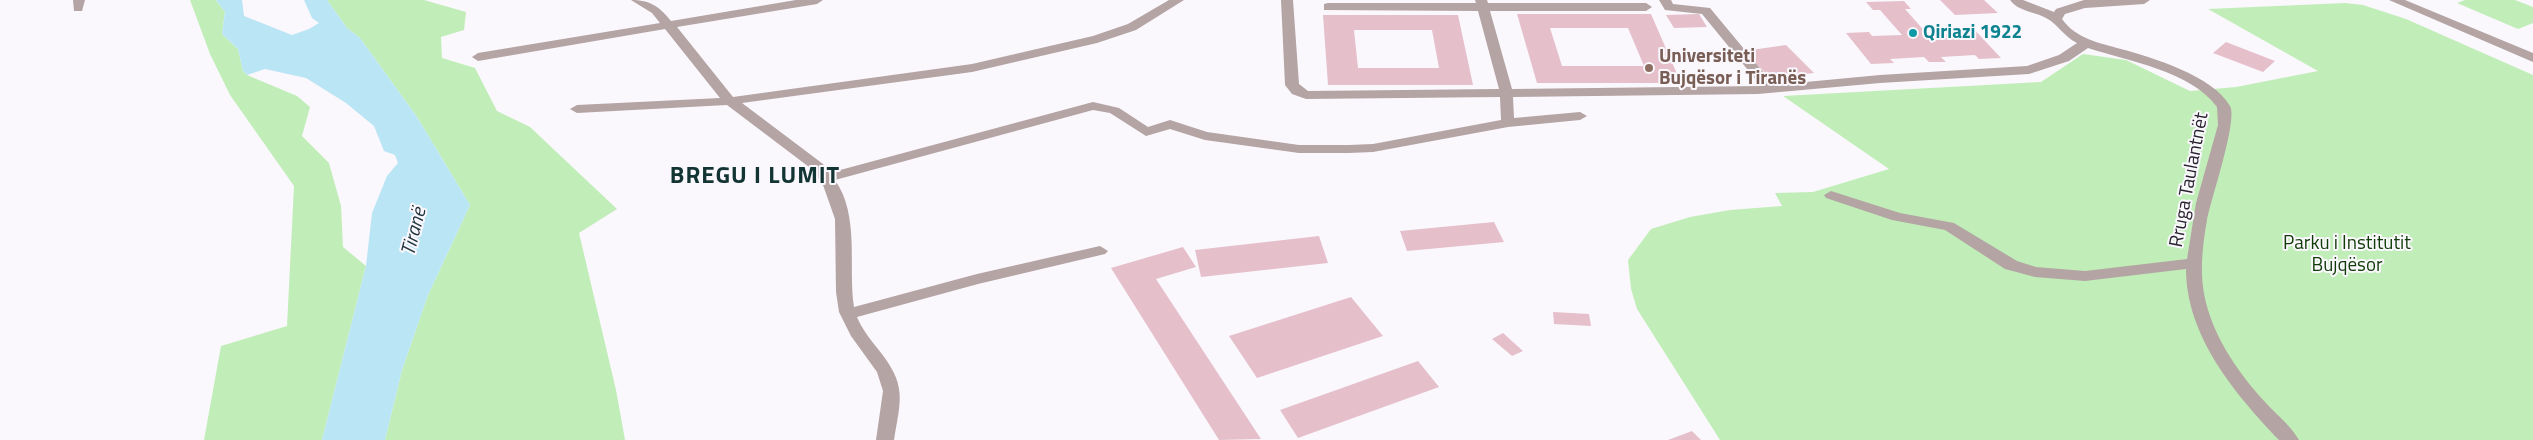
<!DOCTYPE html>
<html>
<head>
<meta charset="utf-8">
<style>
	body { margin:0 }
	canvas { display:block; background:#faf7fd }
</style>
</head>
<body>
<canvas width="2533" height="440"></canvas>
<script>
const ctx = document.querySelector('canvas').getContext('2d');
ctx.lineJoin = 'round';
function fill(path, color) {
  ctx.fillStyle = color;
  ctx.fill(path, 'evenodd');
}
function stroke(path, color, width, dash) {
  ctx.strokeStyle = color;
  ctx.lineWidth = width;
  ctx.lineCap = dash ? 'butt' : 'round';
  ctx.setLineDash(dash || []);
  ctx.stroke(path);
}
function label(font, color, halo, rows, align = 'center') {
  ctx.font = font + ' "Titillium Web",sans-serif';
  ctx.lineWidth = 4;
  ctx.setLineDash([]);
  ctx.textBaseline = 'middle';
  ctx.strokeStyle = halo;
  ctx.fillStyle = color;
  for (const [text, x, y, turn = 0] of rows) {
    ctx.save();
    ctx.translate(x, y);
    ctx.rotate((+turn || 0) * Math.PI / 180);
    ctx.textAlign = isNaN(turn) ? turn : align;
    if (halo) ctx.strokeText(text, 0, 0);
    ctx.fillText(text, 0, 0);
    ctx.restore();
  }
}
fill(new Path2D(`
	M190,0H216L225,12L222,34L238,49L243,71L247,75L297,96L310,107L302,136L329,163L341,206L343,247L366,266L322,440H204L221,346L287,326L294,186L230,95L210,54Z
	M327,0H424L466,12L464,30L441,37L442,58L475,68L497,111L530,127L617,209L579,233L616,390L625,440H385L402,370L428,295L470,205L417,117L360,38L347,28Z
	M2465,0H2515L2533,7V23L2518,29L2457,3Z
	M2345,3L2363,5L2406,19L2533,75V440H1720L1637,309L1631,289L1628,260L1651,229L1690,217L1730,210L1782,206L1775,193L1813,192L1889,169L1783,96L2041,82L2083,54L2126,60L2190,91L2236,87L2318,71L2208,9Z`), '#c1eeb8');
fill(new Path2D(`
	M216,0H242L244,16L292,35L309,29L319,23L312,18L304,0H327L347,28L360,38L417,117L470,205L428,295L402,370L385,440H322L366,266L372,213L387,176L398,163L395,155L384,151L374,126L346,103L306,78L265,69L247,75L243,71L238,49L222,34L225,12Z`), '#bae5f5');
fill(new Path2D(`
	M1940,0H1984L1998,13L1955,15Z
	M1904,1L1911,9H1905L1928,35L1955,34L1950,28L1972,27L2001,58L1979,59L1975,55L1941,57L1946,62H1929L1924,57L1890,59L1894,63L1871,64L1846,33L1869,32L1872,36L1902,35L1880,10H1873L1866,2Z
	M1517,14H1651L1681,83H1537ZM1550,28H1628L1644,66H1562Z
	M1699,14L1707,27L1674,28L1666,15Z
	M1323,15H1458L1473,85H1328ZM1354,30H1432L1439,68H1358Z
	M2226,42L2275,61L2263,72L2213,53Z
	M1786,45L1814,73L1770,78L1744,51Z
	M1494,222L1504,242L1407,251L1400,231Z
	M1319,236L1328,263L1201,277L1195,250Z
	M1183,247L1196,267L1156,279L1261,439L1219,440L1111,268Z
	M1351,297L1383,336L1257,378L1229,336Z
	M1553,312L1589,314L1591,326L1554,324Z
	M1503,333L1523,351L1512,356L1492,339Z
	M1418,361L1439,387L1298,438L1280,410Z
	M1692,431L1701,440H1668Z`), '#e5c0cb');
fill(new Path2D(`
	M73,0H85L82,11H74Z
	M631,0C650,0 659,6 671,21L796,0H823L817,4L677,27L733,97L972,64L1093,36L1128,24L1169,0H1184L1136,30L1097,43L972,72L742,103L823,164L829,173L1093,102L1119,108L1148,127L1170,120L1207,132L1299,145H1349L1373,144L1501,120L1500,97L1306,99L1292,94L1285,85L1281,0H1293L1299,84L1308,91L1499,89L1478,11L1324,10V4L1328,3H1476L1475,0H1487L1488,3H1646L1652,7L1646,11H1490L1512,89L1761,86L1702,14L1665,10L1659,0H1671L1673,4L1710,8L1774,85L1880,75L2027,66L2059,55L2077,43C2063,36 2058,24 2046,18C2034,11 2019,12 2010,0H2023L2054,12L2056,9L2084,0H2150L2144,4L2085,8L2065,14L2062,19C2076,39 2100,43 2121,49C2154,58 2213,76 2230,106C2238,120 2211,199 2207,220C2202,248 2199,276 2206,303C2216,341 2240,375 2266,403C2277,415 2291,426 2299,440H2279C2235,394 2186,336 2186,269L2085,281L2035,277L2005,269L1945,230L1892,220L1826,198L1824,195L1831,191L1900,213L1954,223L2017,261L2036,267L2085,271L2187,259L2196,203L2218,125L2217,107C2191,71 2128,61 2088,48L2069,61L2029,74L1880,83L1758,94L1513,97L1514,118L1580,112L1587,116L1580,120L1508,127L1373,152L1349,153H1299L1205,140L1170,129L1146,136L1110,113L1093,110L835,180C860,216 848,266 854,307L977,274L1100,246L1108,251L1105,254L978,284L857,317C862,329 870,339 878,349C907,385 901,398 894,440H876L883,391L877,372L851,336L839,312L836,292L835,219L823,185L813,170L727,105L577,113L570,109L577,105L720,98L665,29L478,61L472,57L478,53L660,23L652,13Z
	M2389,0H2405L2533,53V62Z`), '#b5a4a4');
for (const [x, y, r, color] of [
	[1913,33,5,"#0f9aa8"],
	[1649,68,5,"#8d6e63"]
]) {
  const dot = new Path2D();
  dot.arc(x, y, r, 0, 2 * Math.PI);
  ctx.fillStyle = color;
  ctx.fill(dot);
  stroke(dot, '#faf7fd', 2);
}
label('bold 19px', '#0d838f', '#faf7fd', [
	["Qiriazi 1922",1923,33]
], 'left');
label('bold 19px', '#785e54', '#faf7fd', [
	["Universiteti",1659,57],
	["Bujqësor i Tiranës",1659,79]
], 'left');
label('19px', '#27222d', '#faf7fd', [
	["Rruga Taulantnët",2190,180,-79]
]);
label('19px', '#103b07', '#faf7fd', [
	["Parku i Institutit",2347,244],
	["Bujqësor",2347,266]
]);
label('italic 20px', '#1e343c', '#faf7fd', [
	["Tiranë",415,232,-76]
]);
ctx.letterSpacing = '1px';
label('bold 24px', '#123534', '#faf7fd', [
	["BREGU I LUMIT",755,177]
]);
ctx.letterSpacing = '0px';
</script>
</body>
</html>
